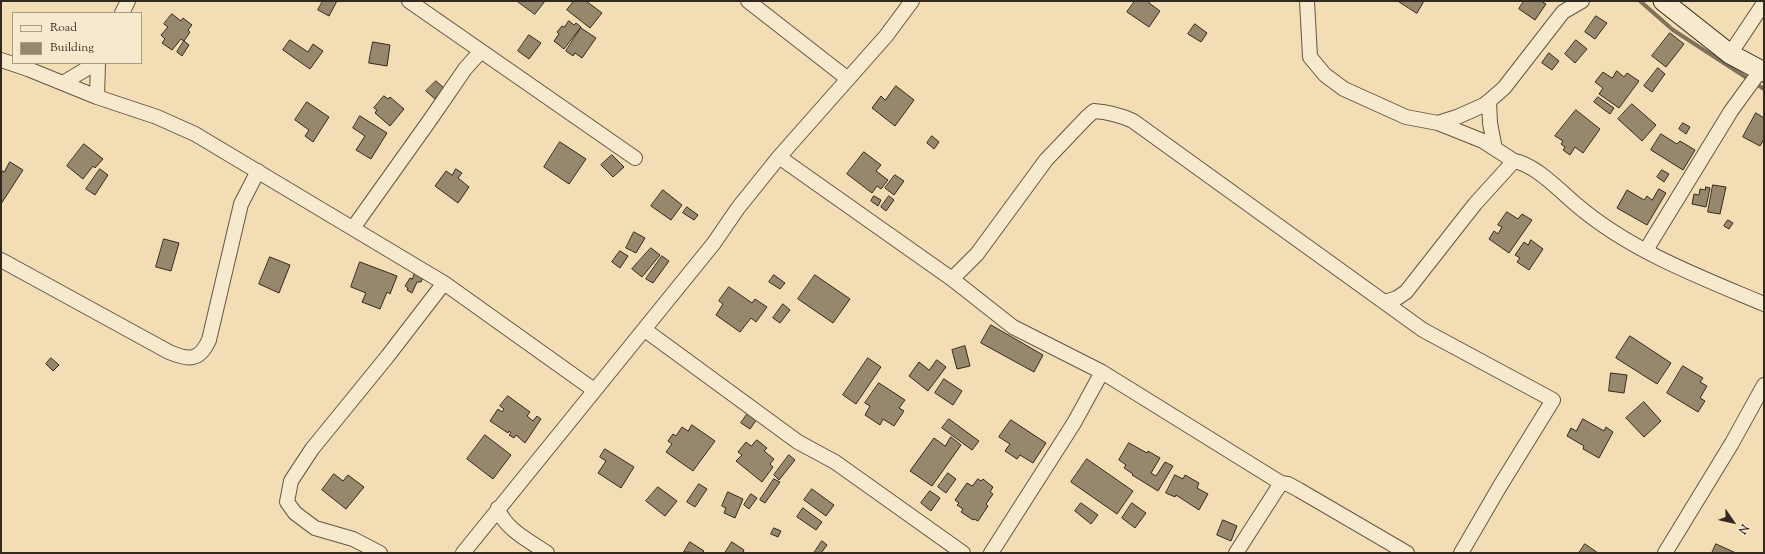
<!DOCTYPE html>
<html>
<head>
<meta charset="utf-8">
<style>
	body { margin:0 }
	#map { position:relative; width:1765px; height:554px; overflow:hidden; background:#f3ddb4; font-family:"Sorts Mill Goudy",serif }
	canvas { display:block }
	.frame { position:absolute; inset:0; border:2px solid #332a1f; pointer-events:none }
	.legend { position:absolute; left:12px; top:12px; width:130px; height:52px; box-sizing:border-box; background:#f7e9ce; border:1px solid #a99d88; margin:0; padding:5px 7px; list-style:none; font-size:12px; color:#332a1f }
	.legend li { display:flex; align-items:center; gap:8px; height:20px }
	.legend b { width:20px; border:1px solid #a99d88 }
	.north { position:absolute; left:1713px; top:502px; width:40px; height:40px; -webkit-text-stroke:3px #f7e9ce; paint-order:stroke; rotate:124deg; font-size:11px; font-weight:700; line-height:16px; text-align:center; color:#332a1f }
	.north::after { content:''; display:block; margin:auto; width:14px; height:18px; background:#332a1f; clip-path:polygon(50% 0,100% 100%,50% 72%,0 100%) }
</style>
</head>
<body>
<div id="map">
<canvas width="1765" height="554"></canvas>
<div class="frame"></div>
<ul class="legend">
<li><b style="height:5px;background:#f7e9ce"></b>Road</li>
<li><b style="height:11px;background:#97876c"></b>Building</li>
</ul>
<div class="north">N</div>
</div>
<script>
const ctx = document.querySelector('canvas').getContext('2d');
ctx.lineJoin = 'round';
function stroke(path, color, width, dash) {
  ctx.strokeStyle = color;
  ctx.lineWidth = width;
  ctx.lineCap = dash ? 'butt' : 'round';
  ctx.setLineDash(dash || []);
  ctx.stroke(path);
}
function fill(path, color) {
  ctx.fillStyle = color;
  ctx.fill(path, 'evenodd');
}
stroke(new Path2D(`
	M1640,1L1673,30L1764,89`), '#7f715a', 4);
const building = new Path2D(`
	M323,1H337L329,16L318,10Z
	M517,1H545L535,14Z
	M574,1H586L602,13L590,28L567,10Z
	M1135,1H1150L1149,3L1160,11L1149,27L1127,12Z
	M1398,1H1424L1417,13Z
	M1524,1H1541L1546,4L1535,20L1519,9Z
	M172,14L181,21L183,18L192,25L188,30L190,32L184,41L181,39L172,50L162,43L165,39L161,35L168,27L164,24Z
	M1596,16L1607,23L1595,39L1585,32Z
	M569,21L574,25L576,23L581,27L564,49L554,41L559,34L557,32L562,26L564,27Z
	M1195,24L1207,33L1201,42L1188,34Z
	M581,28L596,38L582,58L575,53L573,56L566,51Z
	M1670,33L1684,44L1666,67L1652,56Z
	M529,35L541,43L529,59L518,51Z
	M290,40L308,52L313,44L323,51L310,69L283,50Z
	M1576,40L1587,49L1575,63L1565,54Z
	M184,41L189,45L182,56L177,52Z
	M373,42L390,45L387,66L369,63Z
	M1549,53L1559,61L1552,70L1542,63Z
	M1658,68L1665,74L1652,92L1644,86Z
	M1617,71L1624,77L1627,73L1639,81L1619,108L1599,94L1603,88L1595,82L1603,72L1612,78Z
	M436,81L444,88L435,99L426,91Z
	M896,86L914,100L895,126L872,108L881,96L885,100Z
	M384,96L388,99L390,97L404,109L390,126L375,113L377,110L374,108Z
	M1598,97L1614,108L1610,114L1594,102Z
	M307,102L329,117L313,142L305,136L309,130L295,120Z
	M1632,104L1656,125L1642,141L1618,119Z
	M1576,110L1600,129L1583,153L1575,147L1570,155L1563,150L1565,147L1561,144L1563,141L1555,136Z
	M1756,113L1764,118V139L1760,146L1743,137Z
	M360,116L387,133L371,159L356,150L365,136L353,128Z
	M1683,123L1690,127L1686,134L1679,129Z
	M1661,134L1677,144L1680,141L1695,150L1683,170L1651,150Z
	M932,136L939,142L934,149L927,143Z
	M560,142L586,159L569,184L544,167Z
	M84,144L103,159L95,168L93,166L83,179L67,166Z
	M864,152L881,165L876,171L888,180L881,189L877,186L872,193L847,174Z
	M612,155L624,167L613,177L601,165Z
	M10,162L23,170L1,204V170L4,172Z
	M100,169L108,175L95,195L86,189Z
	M456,169L462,173L458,178L469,187L458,203L435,186L446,171L452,175Z
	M1662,170L1669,174L1664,182L1657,177Z
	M895,175L904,181L894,195L885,188Z
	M1713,185L1726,187L1720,214L1708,212Z
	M1706,187L1710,188L1706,207L1692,204L1694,194L1699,195L1700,189L1705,190Z
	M1659,189L1666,193L1647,225L1617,208L1627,190L1644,200L1647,196L1652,200Z
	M663,190L682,205L671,220L651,206Z
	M874,196L881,200L878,206L871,201Z
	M889,196L894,200L886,211L881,207Z
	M687,207L698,215L694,220L683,213Z
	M1507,212L1518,219L1522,214L1532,220L1509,253L1489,239L1494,231L1498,234L1502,227L1498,225Z
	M1728,220L1733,223L1729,229L1724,226Z
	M634,232L645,238L636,253L626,248Z
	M164,239L179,243L171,271L156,267Z
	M1531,240L1543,249L1529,270L1517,262L1520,258L1515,255L1524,242L1528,245Z
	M651,248L660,255L642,277L632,269Z
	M620,251L628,256L620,268L612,262Z
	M662,256L669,261L653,283L646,279Z
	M270,257L290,265L279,293L259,284Z
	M360,262L397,276L390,294L387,292L380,309L362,302L366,293L351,287Z
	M415,273L423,277L421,282H417L412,293L407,290L408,288L405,286L410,278L412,279Z
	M774,275L785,283L780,289L769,282Z
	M815,275L850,299L833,323L798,299Z
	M729,287L752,303L755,299L767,307L756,322L751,318L740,332L716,315L723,304L719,301Z
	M783,304L790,310L780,323L773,318Z
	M991,325L1043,355L1034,372L981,343Z
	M1630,336L1671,363L1657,384L1616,358Z
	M965,346L970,366L957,369L952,350Z
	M51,358L59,365L53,371L46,364Z
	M868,358L881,367L856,404L843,395Z
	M937,360L946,367L928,391L909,376L919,362L929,370Z
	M1683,366L1703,378L1700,382L1707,386L1700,398L1705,401L1698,412L1667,393Z
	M1611,373L1627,375L1624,393L1609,391Z
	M944,379L962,391L953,405L935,393Z
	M879,383L905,400L899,408L904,411L894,426L883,419L880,425L865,415L870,406L865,403Z
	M508,396L530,412L527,416L533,421L537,416L541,419L525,443L516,435L514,438L509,435L511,433L509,431L508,433L490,421L498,409L502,412L504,409L500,406Z
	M1644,402L1661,421L1644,437L1626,418Z
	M748,413L757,419L750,429L741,423Z
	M949,419L979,441L972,450L942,428Z
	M1583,419L1604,431L1606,427L1613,432L1599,458L1583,449L1584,446L1567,436L1571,428L1576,431Z
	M1011,420L1046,443L1033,463L1020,455L1017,459L1005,451L1010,444L999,437Z
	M692,425L715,441L693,471L666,452L672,444L668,441L673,434L676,436L682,427L688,431Z
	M485,435L511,455L493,479L467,459Z
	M951,437L961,445L932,486L910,471L934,438L945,446Z
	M757,440L767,448L764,451L774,459L770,464L773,467L762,482L736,461L742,455L738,452L746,442L751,446Z
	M1129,443L1147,453L1148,451L1160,458L1151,473L1156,476L1165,462L1173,466L1158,491L1132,475L1133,474L1124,468L1126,465L1119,460Z
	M605,449L634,467L621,488L598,473L606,461L600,457Z
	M789,455L795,460L779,480L774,475Z
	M1087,459L1133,491L1117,514L1071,482Z
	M948,473L956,479L946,493L938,487Z
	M334,474L343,481L348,475L364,487L346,509L322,490Z
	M1175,475L1183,479L1185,475L1199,483L1197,488L1208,494L1199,510L1176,495L1175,497L1166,493Z
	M774,479L780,482L765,503L760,500Z
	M978,479L981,481L983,479L993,487L990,492L993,494L986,504L988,506L978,521L974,519L973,520L961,512L963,509L957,505L959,503L955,500L967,483L972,486Z
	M699,484L707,489L695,507L687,502Z
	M658,487L677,501L665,516L646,501Z
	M812,489L834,505L826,516L804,500Z
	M930,491L940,498L931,511L921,503Z
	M728,492L743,499L735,518L724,513L726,508L722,506Z
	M751,494L757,498L749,509L744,505Z
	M1081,503L1098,515L1091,524L1075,511Z
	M1132,503L1146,513L1135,528L1122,518Z
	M803,508L822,522L816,530L797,517Z
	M1223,520L1237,526L1231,541L1217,535Z
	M774,528L781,531L778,537L771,534Z
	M822,541L827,545L821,553H814Z
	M690,542L704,551L702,553L684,552Z
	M732,542L744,550L743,553H725Z
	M1585,544L1598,553H1579Z
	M1716,544L1736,553H1712Z`);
fill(building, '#97876c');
stroke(building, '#332a1f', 1);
const minor = new Path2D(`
	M409,1L635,158
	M748,1L848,79
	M1307,1L1310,57L1325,75L1344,89L1406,117L1438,123L1457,117L1484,105L1489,101L1504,88L1563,12L1582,1
	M122,13L128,1
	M1730,54L1764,3
	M1,60L28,69L97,97L157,117L195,134L444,283L594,390
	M63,83L96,63
	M97,97L98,63
	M1489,101L1490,123L1495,149
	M1438,123L1483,141L1514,161
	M779,157L952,279L1013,327L1102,372L1281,483L1288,484L1299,490L1407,553
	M353,228L430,120L465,69L481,51
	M1646,250L1731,111L1760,71
	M1,260L169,352C188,360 199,362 209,340L241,204L258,171
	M952,279L977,254L1046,160L1087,117L1094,111C1109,112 1120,115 1133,121L1423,330L1553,400L1500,486L1461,553
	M1385,302L1397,298L1406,292L1475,204L1514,161C1535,164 1561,192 1578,206C1631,251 1700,277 1764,304
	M645,330L798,442L835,462L963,553
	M498,508C504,529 530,541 547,553
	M380,553L353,539L315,528L295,513L287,502L291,481L312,449L387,357L444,283
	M463,553L714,243L738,208L779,157L886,36L912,1
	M991,553L1074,423L1102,372
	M1236,553L1281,483
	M1665,553L1732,443L1764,385`);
const secondary = new Path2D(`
	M1663,1L1730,54L1764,72`);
stroke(minor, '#635744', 16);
stroke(secondary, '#332a1f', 21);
stroke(minor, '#f7e9ce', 14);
stroke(secondary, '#f7e9ce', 19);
</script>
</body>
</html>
